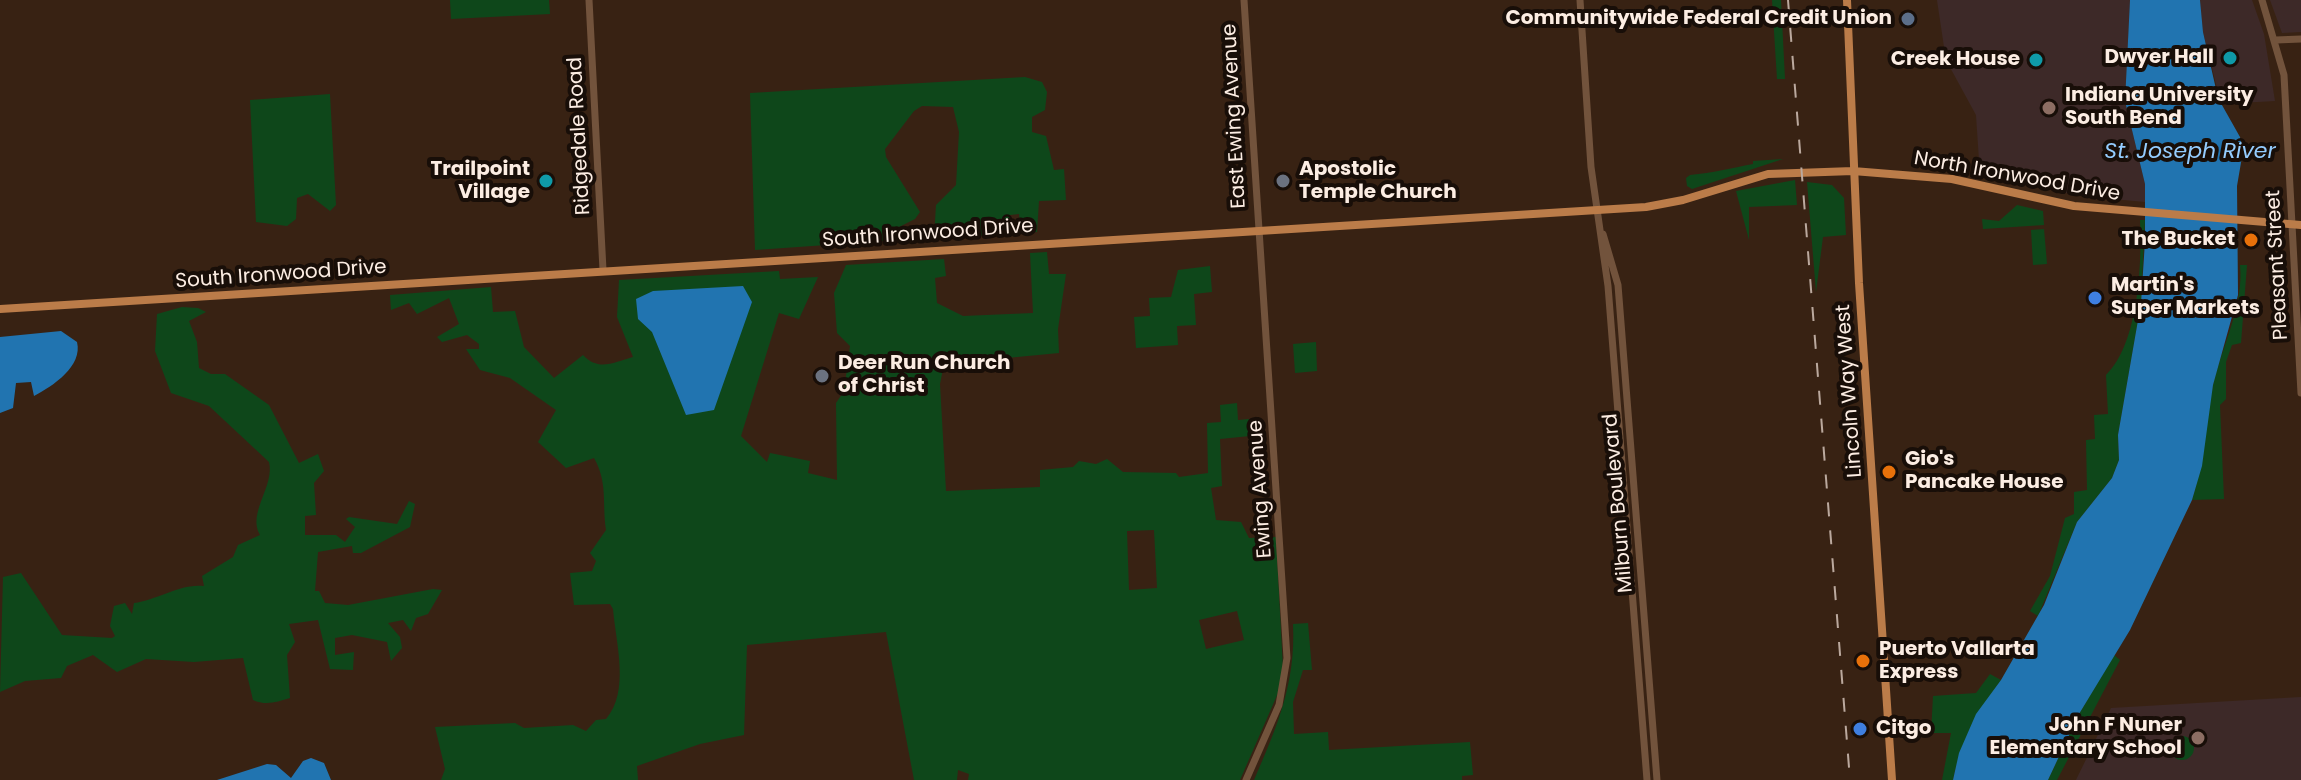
<!DOCTYPE html>
<html>
<head>
<meta charset="utf-8">
<style>
	body { margin:0 }
	canvas { display:block; background:#382213 }
</style>
</head>
<body>
<canvas width="2301" height="780"></canvas>
<script>
const ctx = document.querySelector('canvas').getContext('2d');
ctx.lineJoin = 'round';
function fill(path, color) {
  ctx.fillStyle = color;
  ctx.fill(path, 'evenodd');
}
function stroke(path, color, width, dash) {
  ctx.strokeStyle = color;
  ctx.lineWidth = width;
  ctx.lineCap = dash ? 'butt' : 'round';
  ctx.setLineDash(dash || []);
  ctx.stroke(path);
}
function label(font, color, halo, rows, align = 'center') {
  ctx.font = font + ' Poppins,sans-serif';
  ctx.lineWidth = 8;
  ctx.setLineDash([]);
  ctx.textBaseline = 'middle';
  ctx.strokeStyle = halo;
  ctx.fillStyle = color;
  for (const [text, x, y, turn = 0] of rows) {
    ctx.save();
    ctx.translate(x, y);
    ctx.rotate((+turn || 0) * Math.PI / 180);
    ctx.textAlign = isNaN(turn) ? turn : align;
    if (halo) ctx.strokeText(text, 0, 0);
    ctx.fillText(text, 0, 0);
    ctx.restore();
  }
}
fill(new Path2D(`
	M1937,0H2130L2125,101L2145,184V202L2082,196L1980,175L1976,115L1946,60Z
	M2200,0H2252L2264,34L2275,101L2221,104L2203,32Z
	M2270,0H2301V32L2282,33Z
	M2301,697V780H2076L2111,708Z`), '#3d2928');
fill(new Path2D(`
	M450,0H549L550,14L451,19Z
	M1772,0H1781L1785,79H1777Z
	M1025,77L1042,82L1047,92L1045,110L1032,117V132L1046,136L1054,170L1064,169L1066,200L1039,201L1037,232L1021,233L1019,214L1010,215L1011,234L934,238L936,205L956,185L959,132L953,107L922,106L914,111L885,149L886,157L920,212L915,219L897,228L898,240L755,250L750,93Z
	M330,94L336,205L330,211L308,194L297,198L296,219L287,226L256,222L250,100Z
	M1783,159L1692,189L1687,186L1686,178L1690,175C1713,173 1731,168 1753,164V161Z
	M1795,180L1797,205L1749,207V240L1736,191Z
	M1807,182L1832,185L1844,198L1846,235L1823,237L1816,292Z
	M2017,205L2043,211L2044,225L1983,229L1982,219L1999,221Z
	M2140,220H2145L2141,303L2118,435L2119,460L2112,478L2077,522L2038,616L2030,611L2050,576L2065,518L2074,514V492L2087,490L2086,440L2095,439L2094,415L2108,414L2106,375C2139,343 2142,263 2140,220Z
	M2044,229L2047,264L2033,265L2031,230Z
	M1047,252L1049,274H1066L1058,329L1059,353L944,364L940,384L946,491L1040,487V470L1073,467L1079,461L1096,464L1107,459L1123,472L1176,473L1179,477L1208,473L1207,423L1221,422L1220,405L1237,403L1238,420L1249,419L1250,436L1220,439L1222,486L1211,488L1216,520L1241,522L1249,538L1276,537L1283,669L1278,693L1240,780H968L969,774L958,770L957,780H914L886,632L747,645L744,735L700,744L637,766L638,780H441L445,769L435,727L515,723L524,728L573,725L586,731L596,720L606,719C630,691 616,644 613,609L610,604L574,605L570,573L592,571L596,561L590,553L606,530C602,502 608,483 594,458L566,468L538,442L556,410L510,378L480,370L466,349H479V344L467,335L442,342L437,337L459,324L449,298L417,314L409,303L391,310L390,295L491,287L493,312L515,311L524,347L554,378L583,355C599,372 614,362 633,357L617,317L619,280L779,271L780,279L818,277L799,319L779,313L741,436L767,462L770,453L810,461L808,473L837,480L836,403L844,391L850,346L837,333L834,293L846,265L944,259L946,276L935,278L937,303L963,316L1033,313L1030,253ZM1154,530L1157,588L1129,590L1127,531ZM1237,611L1244,640L1206,649L1199,620Z
	M2240,265H2247L2241,343L2232,345L2226,362V399L2220,405L2224,499L2192,500C2204,463 2203,423 2213,385C2222,346 2244,306 2240,265Z
	M1210,266L1212,292L1194,294L1196,325L1177,326L1178,345L1136,348L1134,317L1150,316L1149,298L1171,297L1178,270Z
	M182,307L198,308L206,312L189,321L197,342L199,368L211,374H225L269,405L299,463L318,454L324,471L314,483L316,515L305,516V535H336L345,542L355,527L346,519L349,517L397,524L409,501L415,504L410,527L361,553H353L352,546L318,552L315,591H319L325,603L348,605L433,589L442,590L428,614L416,618L411,631L403,620L388,623L400,637L402,648L391,661L387,642L352,635L335,638V655L354,652L353,670L330,669L318,620L289,624L295,642L287,655L290,698C277,702 266,706 253,700L243,658L194,662L146,659L117,672L93,655L67,666L61,678L25,681L0,692L3,577L21,573L62,635L112,638L115,636L110,626L114,606L125,603L132,614L134,603C157,600 181,583 204,586L202,576L233,557L238,545L260,535C247,513 275,486 269,462L209,406L171,393L155,351L157,314Z
	M1316,342L1317,371L1295,373L1293,344Z
	M1308,623L1312,670H1303L1293,702L1294,734L1328,732L1329,750L1470,742L1473,775L1462,776V780H1254C1277,727 1296,683 1293,624Z
	M2114,655L2120,660L2057,780H2048L2079,714Z
	M1990,674L2001,680C1978,712 1961,741 1953,780H1942L1951,733H1931L1933,696L1976,693Z
	M2170 748a12 12 0 1 1 24 0a12 12 0 1 1-24 0Z`), '#0e471a');
fill(new Path2D(`
	M2130,0H2200L2203,32L2218,98L2240,137L2243,151L2237,186L2238,295L2213,385L2202,466L2192,500L2130,630L2079,714L2048,780H1953L1959,753L1976,714L2001,680L2044,605L2077,522L2112,478L2119,460L2118,435L2141,303L2145,241V184L2125,101Z
	M743,286L752,302L714,410L686,415L652,332L638,319L636,299L653,291Z
	M61,331L77,342C83,366 53,386 34,396L31,382L16,383L13,408L0,413V337Z
	M311,758L324,763L331,780H217L267,764L276,765L291,778L303,761Z`), '#2174b0');
stroke(new Path2D(`
	M589,0L603,270
	M1244,0L1287,658L1279,705L1246,780
	M1580,0L1591,167L1608,286L1647,780
	M2262,0L2284,75L2301,393
	M2276,40L2301,39
	M1603,234L1618,285L1657,780`), '#72533c', 7);
stroke(new Path2D(`
	M1847,0L1859,283L1892,780
	M0,309L1646,207L1683,200L1768,174L1853,171L1952,179L2074,206L2301,225`), '#bb7c49', 8);
stroke(new Path2D(`
	M1788,0L1850,780`), '#bba99e', 2, [14, 14]);
for (const [x, y, r, color] of [
	[1908,19,8,"#5c6f8a"],
	[2230,58,8,"#0f9aa8"],
	[2036,60,8,"#0f9aa8"],
	[2049,108,8,"#8d6e63"],
	[546,181,8,"#0f9aa8"],
	[1283,181,8,"#6b7280"],
	[2251,240,8,"#e8710a"],
	[2095,298,8,"#3f7fe0"],
	[822,376,8,"#6b7280"],
	[1889,472,8,"#e8710a"],
	[1863,661,8,"#e8710a"],
	[1860,729,8,"#3f7fe0"],
	[2198,738,8,"#8d6e63"]
]) {
  const dot = new Path2D();
  dot.arc(x, y, r, 0, 2 * Math.PI);
  ctx.fillStyle = color;
  ctx.fill(dot);
  stroke(dot, '#180e08', 3);
}
label('bold 20px', '#fcede3', '#180e08', [
	["Communitywide Federal Credit Union",1892,19,"right"],
	["Dwyer Hall",2214,58,"right"],
	["Creek House",2020,60,"right"],
	["Indiana University",2065,96],
	["South Bend",2065,119],
	["Trailpoint",530,170,"right"],
	["Village",530,193,"right"],
	["Apostolic",1299,170],
	["Temple Church",1299,193],
	["The Bucket",2235,240,"right"],
	["Martin's",2111,286],
	["Super Markets",2111,309],
	["Deer Run Church",838,364],
	["of Christ",838,387],
	["Gio's",1905,460],
	["Pancake House",1905,483],
	["Puerto Vallarta",1879,650],
	["Express",1879,673],
	["John F Nuner",2182,726,"right"],
	["Elementary School",2182,749,"right"],
	["Citgo",1876,729]
], 'left');
label('20px', '#fcede3', '#180e08', [
	["East Ewing Avenue",1235,116,-93],
	["Ridgedale Road",580,136,-93],
	["North Ironwood Drive",2017,177,10],
	["South Ironwood Drive",928,234,-4],
	["Pleasant Street",2278,265,-93],
	["South Ironwood Drive",281,275,-4],
	["Lincoln Way West",1850,391,-94],
	["Ewing Avenue",1261,489,-94],
	["Milburn Boulevard",1619,503,-95]
]);
label('italic 22px', '#94ccfe', '#180e08', [
	["St. Joseph River",2190,152]
]);
</script>
</body>
</html>
